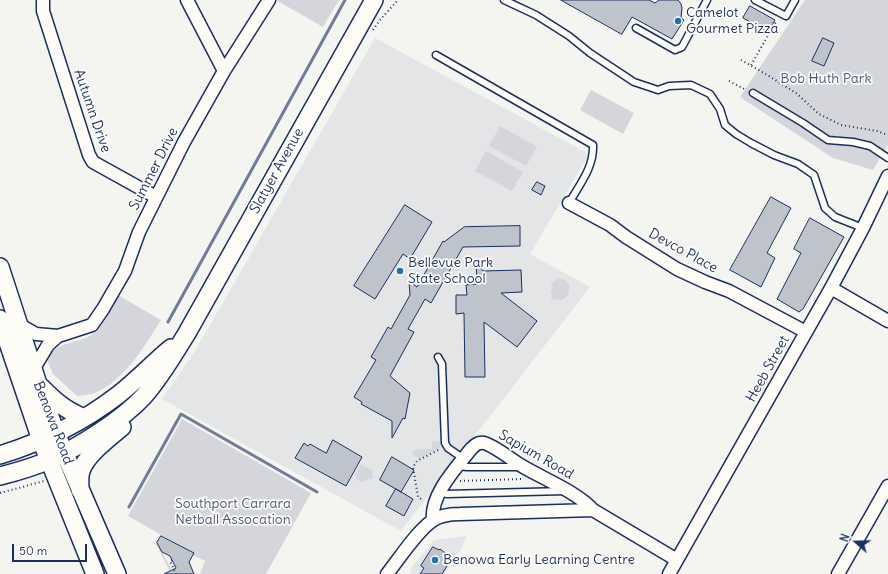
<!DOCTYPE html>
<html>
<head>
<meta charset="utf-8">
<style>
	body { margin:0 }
	#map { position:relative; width:888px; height:574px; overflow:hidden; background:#f4f4f1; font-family:Delius,sans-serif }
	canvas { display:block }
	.north { position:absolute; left:836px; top:522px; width:40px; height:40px; -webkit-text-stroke:3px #fdfcf7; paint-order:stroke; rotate:290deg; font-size:11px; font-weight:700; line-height:16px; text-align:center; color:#1b2f5e }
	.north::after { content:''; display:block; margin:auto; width:14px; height:18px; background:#1b2f5e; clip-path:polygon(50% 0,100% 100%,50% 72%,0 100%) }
	.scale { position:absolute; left:12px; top:544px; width:75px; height:18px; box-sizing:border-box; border:2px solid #1b2f5e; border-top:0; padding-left:5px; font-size:12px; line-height:14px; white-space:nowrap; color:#1b2f5e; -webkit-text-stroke:3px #fdfcf7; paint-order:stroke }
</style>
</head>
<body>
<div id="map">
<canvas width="888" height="574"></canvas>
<div class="north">N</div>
<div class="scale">50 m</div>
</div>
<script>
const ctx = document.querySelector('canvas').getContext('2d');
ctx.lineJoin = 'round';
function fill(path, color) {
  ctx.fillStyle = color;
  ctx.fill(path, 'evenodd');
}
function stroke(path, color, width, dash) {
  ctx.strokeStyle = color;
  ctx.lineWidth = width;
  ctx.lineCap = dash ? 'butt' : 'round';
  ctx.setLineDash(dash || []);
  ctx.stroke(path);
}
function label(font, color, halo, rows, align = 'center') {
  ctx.font = font + ' Delius,sans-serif';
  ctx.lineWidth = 3.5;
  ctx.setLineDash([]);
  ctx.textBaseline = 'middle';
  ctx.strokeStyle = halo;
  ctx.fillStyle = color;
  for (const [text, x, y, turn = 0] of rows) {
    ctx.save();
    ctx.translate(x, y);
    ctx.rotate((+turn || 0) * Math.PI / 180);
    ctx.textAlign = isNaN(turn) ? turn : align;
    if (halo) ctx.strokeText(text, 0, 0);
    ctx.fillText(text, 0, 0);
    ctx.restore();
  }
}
fill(new Path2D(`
	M375,38L589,154L530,254L590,287L401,531L162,399L195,351Z
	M467,536L460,552L457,554L445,574H410L412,567L434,540Z`), '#e4e5e6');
fill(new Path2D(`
	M276,0H339L323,27Z
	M805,0H888V145L873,170L833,158L740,97Z
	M591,90L634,113L623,134L580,110Z
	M500,126L537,147L526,166L489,146Z
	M486,151L523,172L512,191L475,171Z
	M559,278L565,280L569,285V293L564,299L560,300L551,299L552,294L550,293L552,290L551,284Z
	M118,295L161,320C144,347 126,379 95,393C90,395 82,395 77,396L53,374L47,360C56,338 84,346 99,329C106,320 112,305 118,295Z
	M182,419L311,493L266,574H200L205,561L192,555L193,553L128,516Z
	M432,441H439L441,447L419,459L412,452L417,449H432Z
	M362,465L372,470L373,478L361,482L356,479L355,475L360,466Z
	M157,540V543L172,570L170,572L155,542Z`), '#d4d6db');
stroke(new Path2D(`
	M168,322L345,0
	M129,507L181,414L317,492`), '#717c98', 3);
const building = new Path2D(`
	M561,0H649L655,3L659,0H678L681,4L682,8L681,18L684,20L672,39L632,17L622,34Z
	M750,6L775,20L768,32L743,18Z
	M823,38L834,43L824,66L812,61Z
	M537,182L545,186L541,195L532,190Z
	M771,197L791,208L767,253L775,258L761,287L730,270Z
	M405,205L432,222L410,259L403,254L375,299L354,286Z
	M810,218L844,237L803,309L799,312L777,299L801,253L794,249Z
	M520,226V246L463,247L431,303L425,299L408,329L414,332L390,376L410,393L405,419L403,418L392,438V421L361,404L362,402L354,397L376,360L371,357L388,327L391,329L410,295L409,281L417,287L443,241L444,242L464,227Z
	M476,262L483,271L521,270L522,292L501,293L537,321L517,347L484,322L485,377H465L464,313L456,314V295H467L466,285L477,284Z
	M333,440L362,457L346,486L295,458L304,443L308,446L310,444L326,453Z
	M392,457L414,470L401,492L380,480Z
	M396,489L413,499L404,516L386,506Z
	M161,536L194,553L189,562L194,574H164L176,568L170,556L162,552L157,543Z
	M433,547L439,550L440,549L452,558L442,574H420L424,568L421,566Z`);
fill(building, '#bfc3cc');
stroke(building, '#1b2f5e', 1);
const lane = new Path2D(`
	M504,0L536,15L569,36L590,53L634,82L658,90L669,86L691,85L710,94L720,109L725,125L736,134L751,143L774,155L798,164L814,175L825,208L835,217L863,228
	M755,0L786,16L795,0
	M636,28L675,50L682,47L707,0
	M436,55L593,145C594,167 580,184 569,203
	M753,93L803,123L828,140L853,142L870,146L888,158
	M438,357L442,364L445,443L448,448L464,459
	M458,466L467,467H519
	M439,492L447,494L565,491`);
const street = new Path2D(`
	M43,0V11L89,155L93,162L156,197
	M187,0L224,71
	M569,203L610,225L626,237L677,269L705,282L729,291L806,332
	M831,288L888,321
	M18,324L36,334L58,336L92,325L103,309L125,271L139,232L184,142L224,71L269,0
	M33,370L48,345L58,336
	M433,520C430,495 456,468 471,449C475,445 478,442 484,443C495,446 512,460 522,466C542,478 579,493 593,510
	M387,574C399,559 417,531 432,521C440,515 451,514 460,514L593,510L677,560
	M669,574L831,288L863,228L888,176
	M838,574L888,486`);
const secondary = new Path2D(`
	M0,267L38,384L56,433L117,574
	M0,319L41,440L95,574
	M41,387C56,402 64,409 84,418
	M0,455C42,442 83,422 118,395C136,381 153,363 171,348
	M0,476C16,472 34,467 49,460C78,448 123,419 144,396C161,377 174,354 187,333L374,0
	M80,490C80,484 79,477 81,471C86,455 109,438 122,427`);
stroke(lane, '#1b2f5e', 9);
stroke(street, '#1b2f5e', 15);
stroke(secondary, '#1b2f5e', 20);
stroke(new Path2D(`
	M373,30L380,20L398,0
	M741,60L764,73L796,93L819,114L841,125L877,131L888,135
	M751,65L777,20
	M729,81L746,90
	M460,481L523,479
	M0,493L44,481
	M421,499L418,497L413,467L417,461L440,449
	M172,560L170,561L176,574`), '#1b2f5e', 2, [1, 3]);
stroke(lane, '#fdfcf7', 6);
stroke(street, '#fdfcf7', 12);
stroke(secondary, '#fdfcf7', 17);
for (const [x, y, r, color] of [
	[678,21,4,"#1f6fb2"],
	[400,271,4,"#1f6fb2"],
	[435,560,4,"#1f6fb2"]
]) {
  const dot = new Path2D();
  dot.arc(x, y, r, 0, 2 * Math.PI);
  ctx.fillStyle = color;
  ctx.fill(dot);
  stroke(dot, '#fdfcf7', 1.5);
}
label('14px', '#1b2f5e', '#fdfcf7', [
	["Camelot",686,13],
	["Gourmet Pizza",686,29],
	["Bellevue Park",408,263],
	["State School",408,279],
	["Benowa Early Learning Centre",443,560]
], 'left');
label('14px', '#49597d', '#fdfcf7', [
	["Bob Huth Park",826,79],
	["Southport Carrara",233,504],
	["Netball Assocation",233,520]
]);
label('14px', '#1b2f5e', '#fdfcf7', [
	["Autumn Drive",92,111,71],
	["Summer Drive",154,169,-63],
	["Slatyer Avenue",277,171,-61],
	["Devco Place",683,251,29],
	["Heeb Street",768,369,-61],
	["Benowa Road",53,423,69],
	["Sapium Road",536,455,30]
]);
</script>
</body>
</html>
